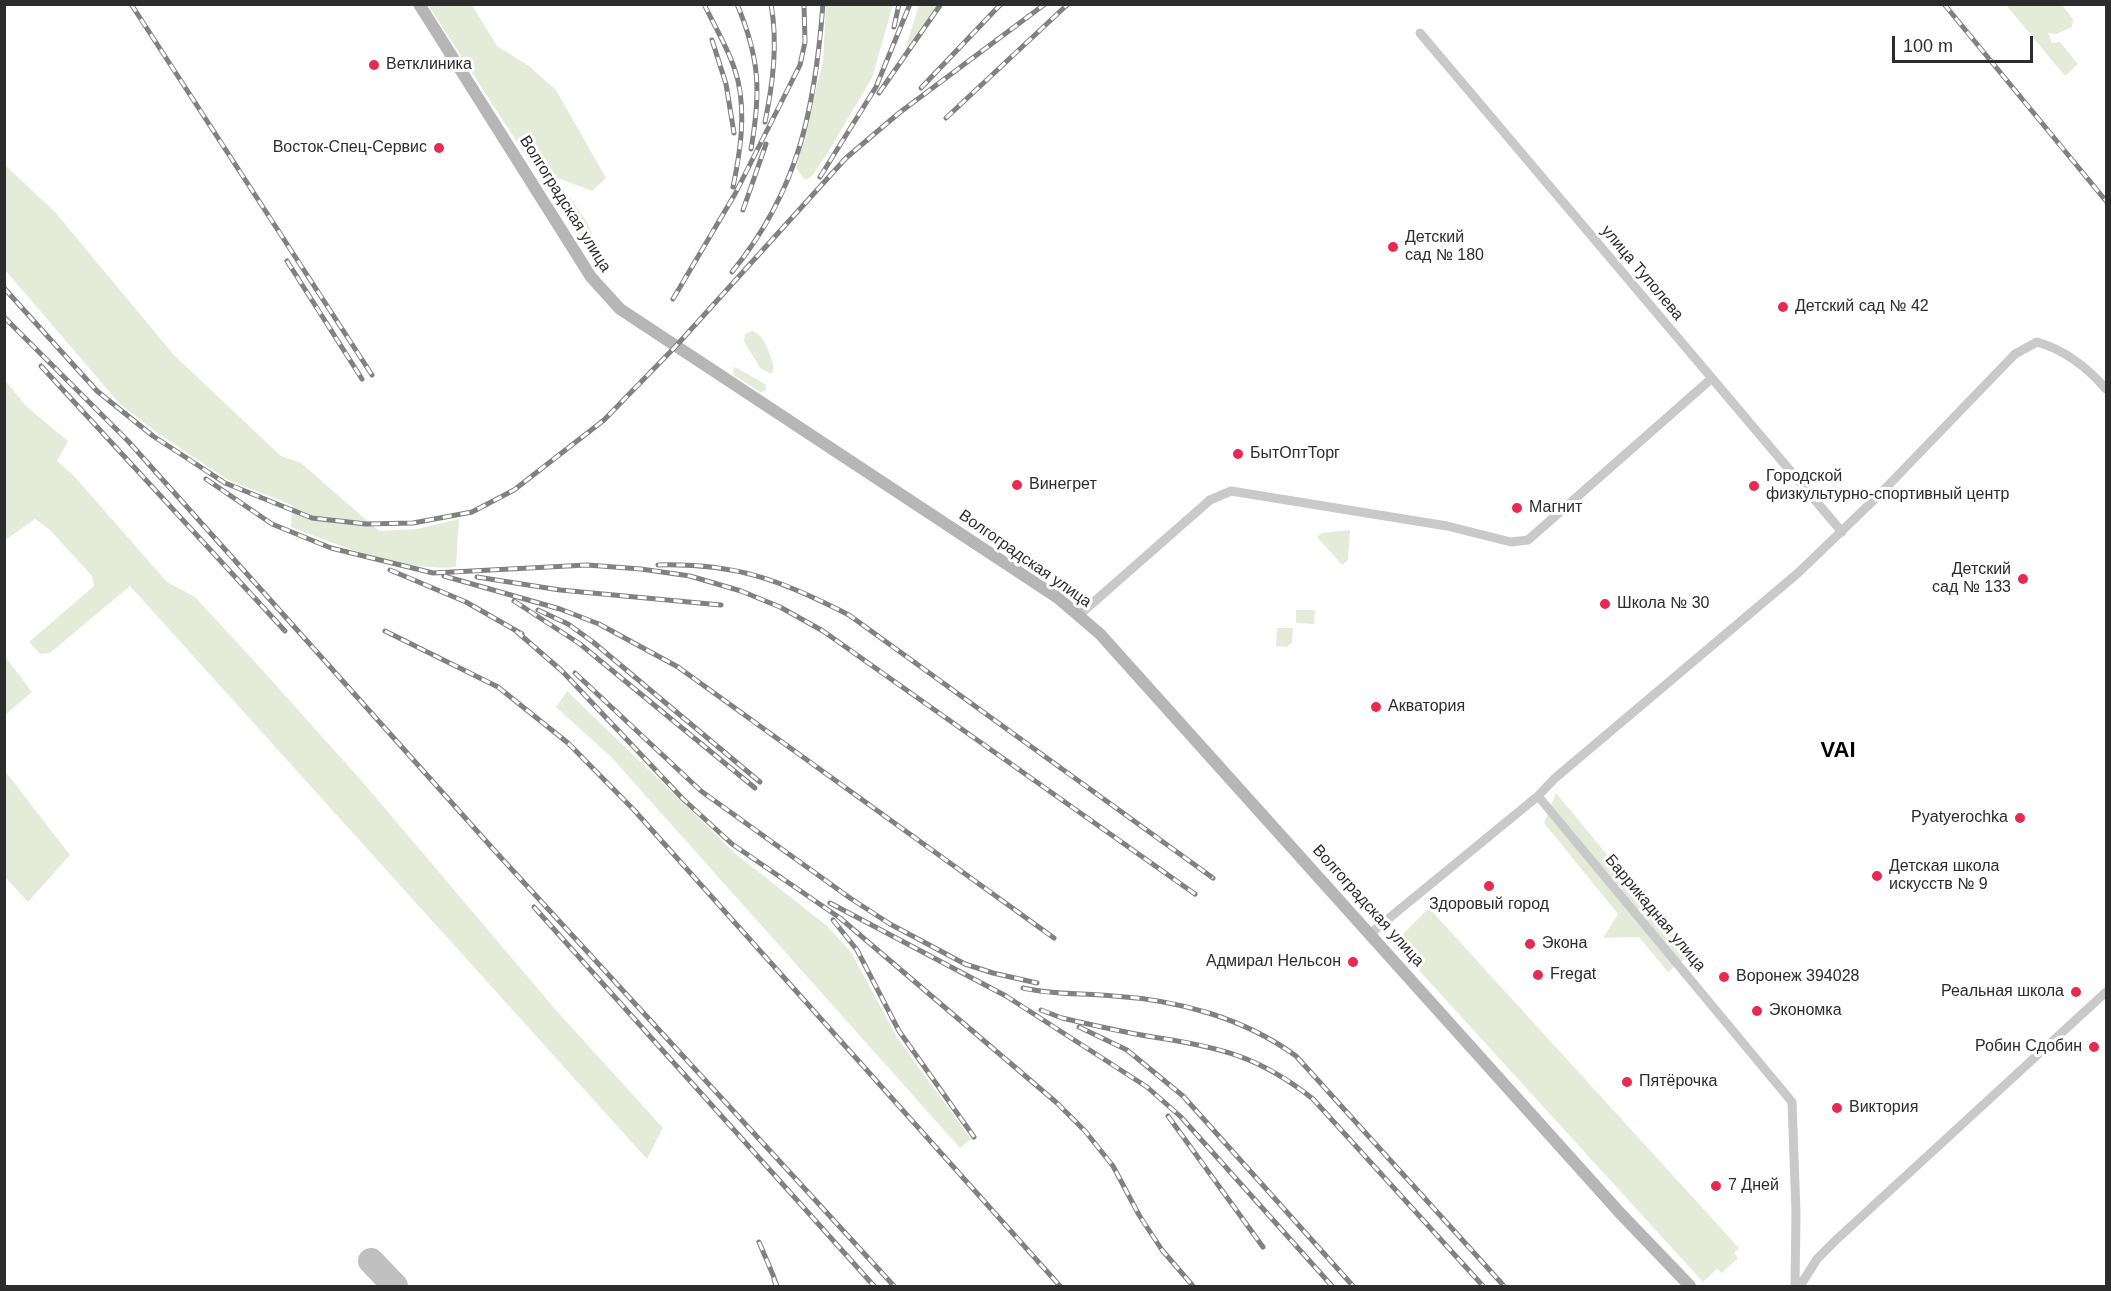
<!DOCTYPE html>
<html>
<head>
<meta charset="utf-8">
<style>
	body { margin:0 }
	#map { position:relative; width:2111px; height:1291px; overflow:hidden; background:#fff; font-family:Arial,sans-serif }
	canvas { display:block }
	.frame { position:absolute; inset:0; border:6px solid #2c2c2c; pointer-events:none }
	.scale { position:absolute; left:1892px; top:36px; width:141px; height:27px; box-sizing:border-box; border:3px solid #2c2c2c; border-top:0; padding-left:8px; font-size:18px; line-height:21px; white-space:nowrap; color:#2c2c2c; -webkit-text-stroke:4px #fff; paint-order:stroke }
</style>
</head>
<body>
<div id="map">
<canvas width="2111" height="1291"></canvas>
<div class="frame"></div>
<div class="scale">100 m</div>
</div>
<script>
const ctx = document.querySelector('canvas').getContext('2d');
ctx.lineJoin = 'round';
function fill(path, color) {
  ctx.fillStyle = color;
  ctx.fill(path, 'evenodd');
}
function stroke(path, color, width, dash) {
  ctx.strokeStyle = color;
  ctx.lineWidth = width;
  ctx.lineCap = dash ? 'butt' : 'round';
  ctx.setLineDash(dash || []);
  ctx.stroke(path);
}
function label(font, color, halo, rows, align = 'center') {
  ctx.font = font + ' Arial,sans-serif';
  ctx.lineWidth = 6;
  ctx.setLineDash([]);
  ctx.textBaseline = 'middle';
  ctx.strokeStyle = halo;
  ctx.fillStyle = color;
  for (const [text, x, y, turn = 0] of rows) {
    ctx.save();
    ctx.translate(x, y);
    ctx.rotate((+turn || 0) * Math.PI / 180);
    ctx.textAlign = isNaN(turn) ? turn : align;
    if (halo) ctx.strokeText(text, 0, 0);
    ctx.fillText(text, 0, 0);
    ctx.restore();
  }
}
fill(new Path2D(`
	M428,5H472L497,46L529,66L556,90L606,178L592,191L555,177L587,222L605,263L597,265Z
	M826,5H893L872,78L827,154L812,176L805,180L796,168L823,61Z
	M919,5H938L906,52L905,50Z
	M2006,5H2062L2073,19L2072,27L2056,34L2048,33L2052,43L2060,42L2078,64L2065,76Z
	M5,165L55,212L174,355L281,456L301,463L379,531L417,529L459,519L456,567C404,572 340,546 291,527L292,505L228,480L156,432L119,403L5,270Z
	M752,331C765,335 771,356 774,368L771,374L760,368L744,341L745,334Z
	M735,367L765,384L766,391L760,392L734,375L733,369Z
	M5,380L26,406L68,441L57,461L74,476L167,582L195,597L256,663L360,779L555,1009L663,1128L647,1159L130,586L50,653L40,654L29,642L94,586L92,576L50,530L35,519L5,540Z
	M1350,530L1348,560L1342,565L1317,537L1322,533Z
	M1296,610H1315L1314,624L1296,623Z
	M1277,628H1293L1292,642L1287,647L1276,646Z
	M4,655L32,692L5,715H4Z
	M567,691L737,855L826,925L851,952L898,1039L971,1139L960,1148L612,758L556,707Z
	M5,771L70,855L28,902L5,877Z
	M1556,793L1690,955L1668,972L1639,937L1603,938L1618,914L1544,823Z
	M1429,908L1739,1248L1734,1253L1738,1258L1722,1273L1717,1269L1703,1282L1394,943Z`), '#e5ebd9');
stroke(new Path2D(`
	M371,1261L395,1286`), '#c0c0c0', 26);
stroke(new Path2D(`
	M1420,33L1842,532
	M1079,615L1210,500L1231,491L1447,526L1511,542L1528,540L1711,379
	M1538,796L1792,1102L1796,1212L1795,1286
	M1371,933L1538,796L1554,779L1798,573L1877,497L2015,354L2037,342C2065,350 2087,367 2106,389
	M1800,1286L1817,1259L1836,1240L2106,992`), '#c9c9c9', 9);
stroke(new Path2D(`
	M419,4L591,277L620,309L1058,598L1100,634L1620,1213L1690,1286`), '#b6b6b6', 12);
const rail = new Path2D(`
	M131,4L372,375
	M704,4C716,29 732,55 738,81C746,116 740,153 733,187
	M737,4C760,59 761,92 751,149
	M1944,4L2106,201
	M894,27L899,4
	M712,40L726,84L734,133
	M921,88L1001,4
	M879,93L941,4
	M946,118L1068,4
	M765,122C773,83 778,44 771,4
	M820,177L876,87L910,4
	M743,210L766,144
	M287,261L362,379
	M732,272C799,190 815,108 823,4
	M4,288L97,391L153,436L225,483L312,518L366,524L413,523L472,512L514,490L604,420L676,346L846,158L899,113L1045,4
	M673,299L735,194L800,65L805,42L804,4
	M4,317L128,441L494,850L894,1286
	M41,366L285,631
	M206,479L272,524L331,548L433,573L587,565L641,569L690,576L741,591L780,607L823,631L1195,894
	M658,565C736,563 781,580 849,615L1213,878
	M390,570L466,602L522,634
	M444,576L560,609L599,624L678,667L1054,938
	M477,577L560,590L721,605
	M514,601L580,644L755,788
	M538,610L568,624L593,642L760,782
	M385,631L498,687L568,743L634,810L1060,1286
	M516,631L562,671L683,799L732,844L840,918L1057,1103L1085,1131L1113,1166L1139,1215L1162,1250L1193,1286
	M575,673L701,791L850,898L890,924L965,964L993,973L1037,983
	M830,903L1006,996L1147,1087L1181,1117L1332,1286
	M534,907L874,1286
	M833,920L857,950L899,1031L974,1137
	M1023,988C1053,995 1084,993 1114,996C1178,1000 1244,1018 1296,1056L1504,1286
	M1041,1010L1062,1018C1092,1025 1122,1032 1153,1037C1219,1047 1259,1056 1313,1099L1483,1286
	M1079,1027L1127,1050L1183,1096L1353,1286
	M1168,1116L1263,1247
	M759,1242L773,1275
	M776,1286L773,1275L777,1286`);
stroke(rail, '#818181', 5);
stroke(rail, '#fff', 3, [9]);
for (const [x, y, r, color] of [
	[374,65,6,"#e72a4f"],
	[439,148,6,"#e72a4f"],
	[1393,247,6,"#e72a4f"],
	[1783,307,6,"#e72a4f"],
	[1238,454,6,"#e72a4f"],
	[1017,485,6,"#e72a4f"],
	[1754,486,6,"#e72a4f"],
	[1517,508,6,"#e72a4f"],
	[2023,579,6,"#e72a4f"],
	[1605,604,6,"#e72a4f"],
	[1376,707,6,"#e72a4f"],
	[2020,818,6,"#e72a4f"],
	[1877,876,6,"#e72a4f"],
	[1489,886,6,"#e72a4f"],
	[1530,944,6,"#e72a4f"],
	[1353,962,6,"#e72a4f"],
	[1538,975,6,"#e72a4f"],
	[1724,977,6,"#e72a4f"],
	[2076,992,6,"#e72a4f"],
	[1757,1011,6,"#e72a4f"],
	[2094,1047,6,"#e72a4f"],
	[1627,1082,6,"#e72a4f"],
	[1837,1108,6,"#e72a4f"],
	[1716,1186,6,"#e72a4f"]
]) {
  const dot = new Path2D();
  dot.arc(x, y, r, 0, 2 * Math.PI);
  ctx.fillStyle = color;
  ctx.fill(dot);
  stroke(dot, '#fff', 2);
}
label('16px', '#2c2c2c', '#fff', [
	["Ветклиника",386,65],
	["Восток-Спец-Сервис",427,148,"right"],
	["Детский",1405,238],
	["сад № 180",1405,256],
	["Детский сад № 42",1795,307],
	["БытОптТорг",1250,454],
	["Городской",1766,477],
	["физкультурно-спортивный центр",1766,495],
	["Винегрет",1029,485],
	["Магнит",1529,508],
	["Детский",2011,570,"right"],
	["сад № 133",2011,588,"right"],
	["Школа № 30",1617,604],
	["Акватория",1388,707],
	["Pyatyerochka",2008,818,"right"],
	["Детская школа",1889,867],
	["искусств № 9",1889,885],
	["Здоровый город",1489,905,"center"],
	["Экона",1542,944],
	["Адмирал Нельсон",1341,962,"right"],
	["Fregat",1550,975],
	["Воронеж 394028",1736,977],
	["Реальная школа",2064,992,"right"],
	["Экономка",1769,1011],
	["Робин Сдобин",2082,1047,"right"],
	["Пятёрочка",1639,1082],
	["Виктория",1849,1108],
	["7 Дней",1728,1186]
], 'left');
label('16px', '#2c2c2c', '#fff', [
	["Волгоградская улица",565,204,58],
	["улица Туполева",1642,273,50],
	["Волгоградская улица",1025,559,35],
	["Волгоградская улица",1368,906,48],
	["Баррикадная улица",1655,913,50]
]);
label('bold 22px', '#000', '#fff', [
	["VAI",1838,751]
]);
</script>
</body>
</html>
